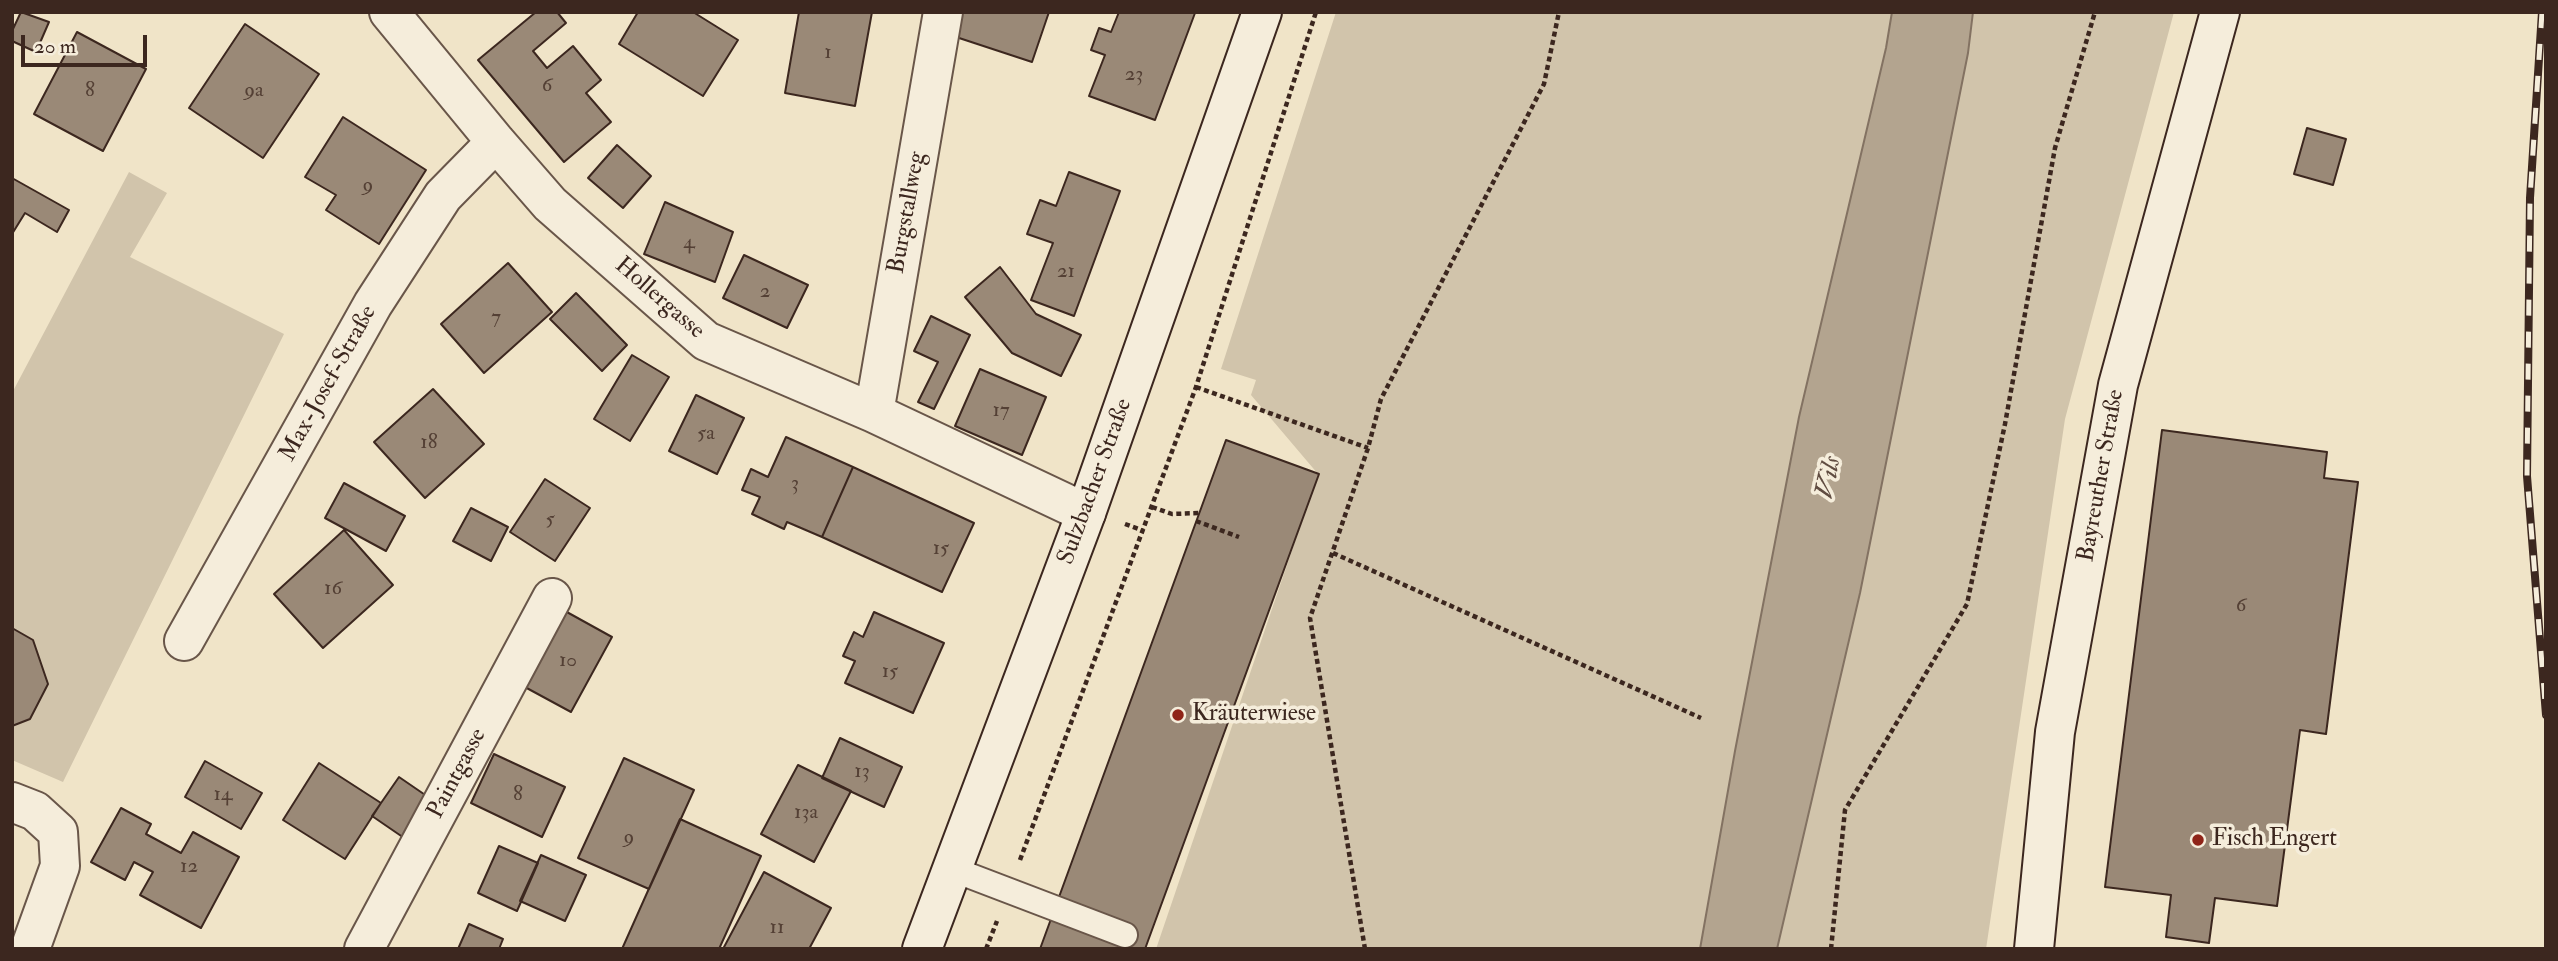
<!DOCTYPE html>
<html>
<head>
<meta charset="utf-8">
<style>
	body { margin:0 }
	#map { position:relative; width:2558px; height:961px; overflow:hidden; background:#f0e4c8; font-family:"IM FELL Double Pica",serif }
	canvas { display:block }
	.frame { position:absolute; inset:0; border:14px solid #3c271f; pointer-events:none }
	.scale { position:absolute; left:21px; top:35px; width:126px; height:32px; box-sizing:border-box; border:4px solid #3c271f; border-top:0; padding-left:9px; font-size:21px; line-height:24px; white-space:nowrap; color:#3c271f; -webkit-text-stroke:5px #f5eddb; paint-order:stroke }
</style>
</head>
<body>
<div id="map">
<canvas width="2558" height="961"></canvas>
<div class="frame"></div>
<div class="scale">20 m</div>
</div>
<script>
const ctx = document.querySelector('canvas').getContext('2d');
ctx.lineJoin = 'round';
function fill(path, color) {
  ctx.fillStyle = color;
  ctx.fill(path, 'evenodd');
}
function stroke(path, color, width, dash) {
  ctx.strokeStyle = color;
  ctx.lineWidth = width;
  ctx.lineCap = dash ? 'butt' : 'round';
  ctx.setLineDash(dash || []);
  ctx.stroke(path);
}
function label(font, color, halo, rows, align = 'center') {
  ctx.font = font + ' "IM FELL Double Pica",serif';
  ctx.lineWidth = 7;
  ctx.setLineDash([]);
  ctx.textBaseline = 'middle';
  ctx.strokeStyle = halo;
  ctx.fillStyle = color;
  for (const [text, x, y, turn = 0] of rows) {
    ctx.save();
    ctx.translate(x, y);
    ctx.rotate((+turn || 0) * Math.PI / 180);
    ctx.textAlign = isNaN(turn) ? turn : align;
    if (halo) ctx.strokeText(text, 0, 0);
    ctx.fillText(text, 0, 0);
    ctx.restore();
  }
}
fill(new Path2D(`
	M1336,12H2174L2065,419L1986,949H1156L1318,474L1251,395L1256,380L1221,369Z
	M129,172L167,193L130,257L284,334L63,782L12,760V393Z`), '#d1c4ab');
const water = new Path2D(`
	M1892,12H1973L1968,53L1860,593L1777,949H1700L1735,751L1799,417L1886,48Z`);
fill(water, '#b3a48f');
stroke(water, '#837262', 2);
const building = new Path2D(`
	M21,12L49,22L36,52L12,41V31Z
	M536,12H557L566,23L533,51L547,68L573,46L601,80L586,93L611,122L564,162L478,60Z
	M638,12H693L738,40L703,96L619,44Z
	M799,12H872L855,106L785,93Z
	M961,12H1049L1032,62L953,36Z
	M1119,12L1195,13L1155,120L1089,96L1105,55L1091,50L1099,28L1111,32Z
	M245,24L319,74L263,158L189,108Z
	M77,32L146,69L103,151L34,114Z
	M343,117L426,170L379,244L326,210L336,195L305,177Z
	M2307,128L2346,139L2333,185L2294,174Z
	M617,145L651,176L623,208L588,178Z
	M1069,172L1120,191L1074,316L1031,300L1053,243L1027,234L1040,200L1056,206Z
	M12,178L69,210L57,232L25,213L12,234Z
	M665,202L733,232L715,282L644,254Z
	M744,255L808,285L787,328L723,298Z
	M508,263L552,312L484,373L441,324Z
	M1000,267L1036,314L1081,335L1061,376L1012,353L965,297Z
	M576,293L627,345L602,371L550,319Z
	M931,316L970,335L934,409L918,402L938,362L914,351Z
	M632,355L669,377L630,441L594,419Z
	M980,369L1046,397L1022,455L955,426Z
	M433,389L484,444L425,498L374,442Z
	M696,395L744,418L717,474L669,451Z
	M2162,430L2327,452L2324,478L2358,482L2326,734L2300,730L2277,906L2215,898L2209,943L2166,937L2171,895L2105,887Z
	M786,437L853,467L822,537L787,522L784,529L752,514L760,497L742,490L751,469L768,477Z
	M1226,440L1319,474L1145,949H1040Z
	M853,467L974,523L942,592L822,537Z
	M545,479L590,508L555,561L510,532Z
	M344,483L405,516L386,551L325,518Z
	M471,508L508,527L491,561L453,541Z
	M344,530L393,585L323,648L274,594Z
	M565,611L612,637L571,712L523,686Z
	M874,612L944,643L913,713L845,683L855,661L843,656L854,632L863,637Z
	M12,628L33,640L48,684L30,719L12,726Z
	M840,738L902,767L884,807L822,778Z
	M494,754L565,787L542,837L471,803Z
	M624,758L694,790L649,889L578,858Z
	M205,761L262,793L241,829L185,797Z
	M319,763L381,803L345,859L283,820Z
	M798,765L851,791L814,862L761,834Z
	M399,777L434,801L407,840L372,816Z
	M121,808L151,824L146,834L181,853L193,832L239,857L201,928L140,895L153,872L134,862L125,880L91,862Z
	M680,819L761,856L719,949H622Z
	M499,846L538,863L517,911L478,893Z
	M541,855L586,875L565,921L520,901Z
	M764,872L831,908L809,949H723Z
	M469,924L503,939L499,949H458Z`);
fill(building, '#9a8977');
stroke(building, '#3c271f', 2);
const lane = new Path2D(`
	M952,869L1125,935`);
const street = new Path2D(`
	M389,12L496,142L550,204L706,341L874,413L1086,513
	M874,413L943,12
	M184,641L373,304L443,196L496,142
	M12,802L35,811L58,832L60,866L30,949
	M364,949L552,598`);
const secondary = new Path2D(`
	M922,949L1086,513L1262,12
	M2034,949L2055,732L2118,385L2220,12`);
stroke(lane, '#695649', 28);
stroke(street, '#695649', 42);
stroke(secondary, '#3c271f', 42);
stroke(new Path2D(`
	M1196,387L1368,448
	M1152,507L1172,514L1199,513
	M1196,521L1239,537
	M1125,524L1144,531
	M1333,553L1701,718
	M1020,860L1196,387L1316,12
	M986,949L997,921
	M1365,949L1310,618L1368,448L1381,399L1544,84L1559,12
	M1831,949L1845,810L1967,604L2005,424L2055,148L2095,12`), '#3c271f', 4.5, [5, 3.5]);
stroke(lane, '#f5eddb', 24);
stroke(street, '#f5eddb', 38);
stroke(secondary, '#f5eddb', 38);
const rail = new Path2D(`
	M2542,12L2530,198L2527,476L2546,715`);
stroke(rail, '#3c271f', 8);
stroke(rail, '#f5eddb', 5, [16]);
for (const [x, y, r, color] of [
	[1178,715,7,"#8f2418"],
	[2198,840,7,"#8f2418"]
]) {
  const dot = new Path2D();
  dot.arc(x, y, r, 0, 2 * Math.PI);
  ctx.fillStyle = color;
  ctx.fill(dot);
  stroke(dot, '#f5eddb', 2.5);
}
label('21px', '#544035', null, [
	["1",828,53],
	["23",1134,75],
	["6",547,86],
	["8",90,91],
	["9a",254,91],
	["9",368,186],
	["4",689,243],
	["21",1066,272],
	["2",765,292],
	["7",496,318],
	["17",1001,411],
	["5a",706,434],
	["18",429,443],
	["3",795,484],
	["5",550,520],
	["15",941,549],
	["16",333,589],
	["6",2241,606],
	["10",568,661],
	["15",890,672],
	["13",862,772],
	["14",223,795],
	["8",518,795],
	["13a",806,813],
	["9",629,838],
	["12",189,867],
	["11",777,928]
]);
label('24px', '#3c271f', '#f5eddb', [
	["Burgstallweg",908,213,-80],
	["Hollergasse",659,299,41],
	["Max-Josef-Straße",329,384,-61],
	["Bayreuther Straße",2102,476,-80],
	["Sulzbacher Straße",1096,482,-70],
	["Paintgasse",458,774,-62]
]);
label('24px', '#3c271f', '#f5eddb', [
	["Kräuterwiese",1192,715],
	["Fisch Engert",2212,840]
], 'left');
label('italic 26px', '#604c41', '#f5eddb', [
	["Vils",1830,478,-79]
]);
</script>
</body>
</html>
